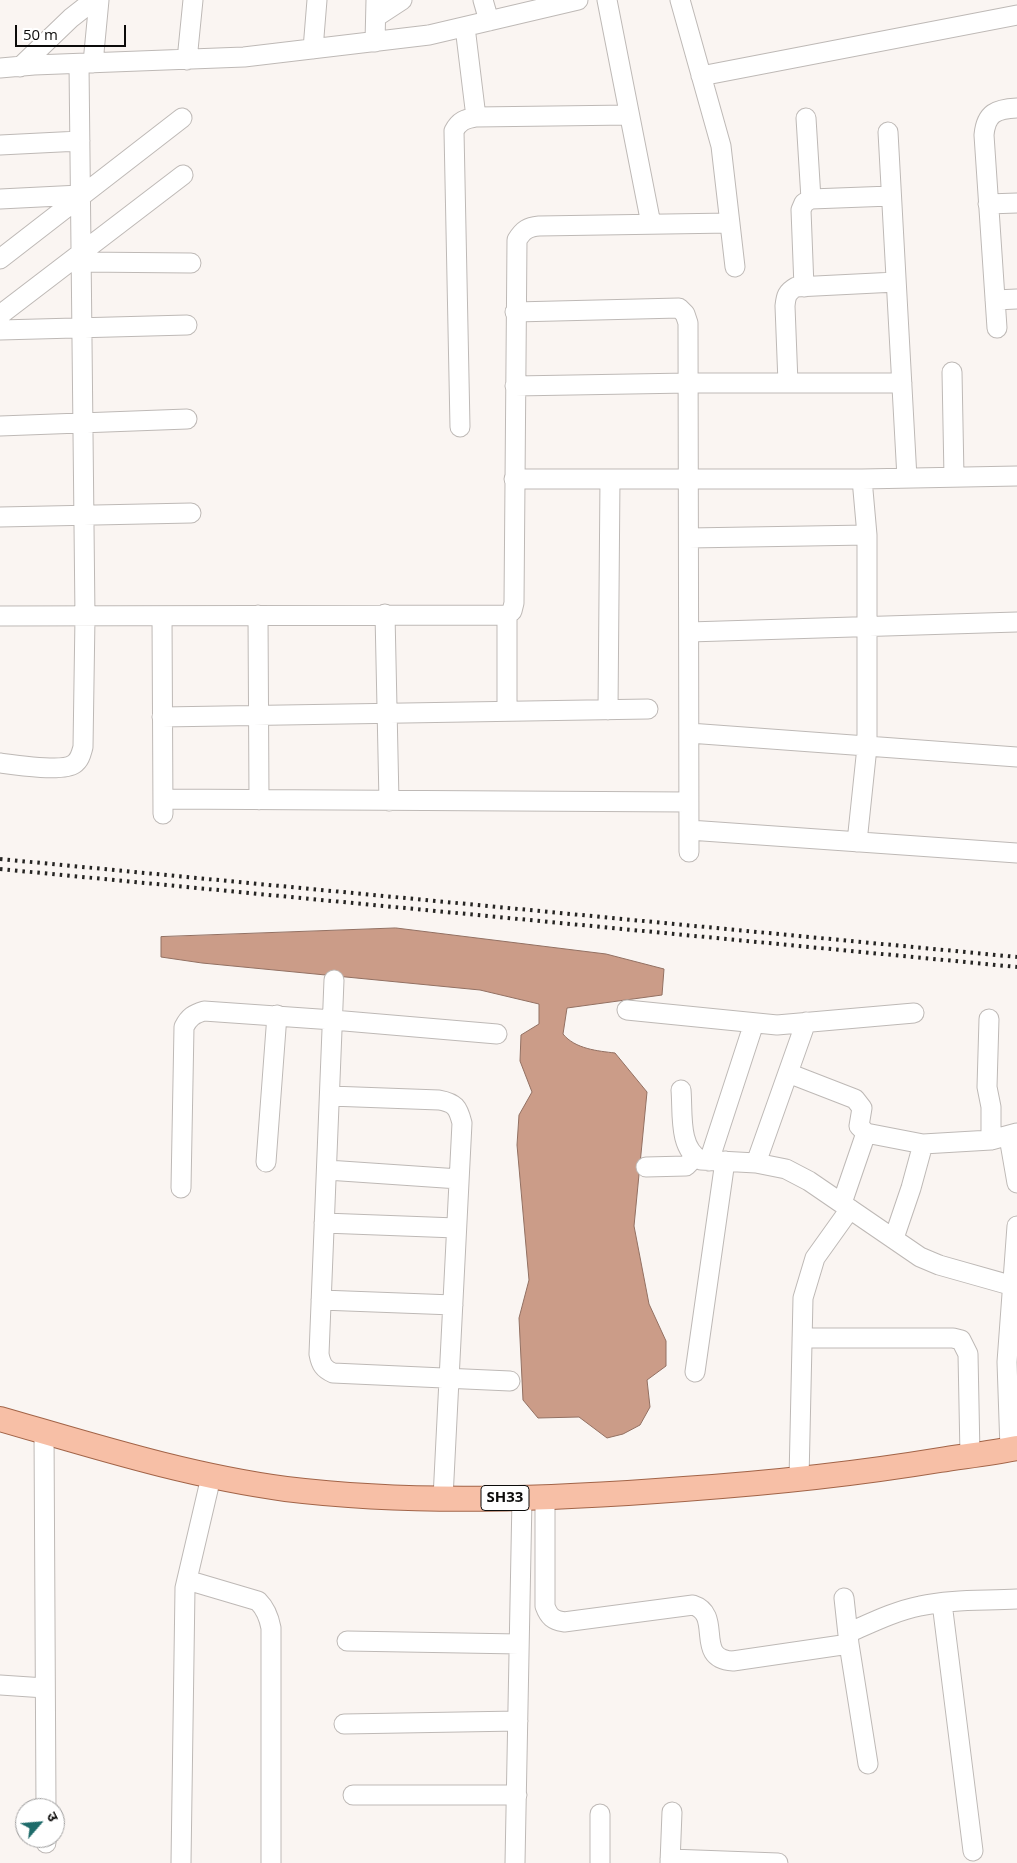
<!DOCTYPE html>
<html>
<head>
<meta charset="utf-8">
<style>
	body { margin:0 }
	#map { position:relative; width:1017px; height:1863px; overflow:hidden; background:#faf5f2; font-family:"Open Sans","Noto Sans Devanagari",sans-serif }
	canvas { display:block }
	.north { position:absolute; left:15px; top:1798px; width:50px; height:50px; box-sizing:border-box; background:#fff; border:1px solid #9e9d9d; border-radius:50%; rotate:63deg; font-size:14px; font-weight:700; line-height:20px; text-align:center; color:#0c0b0a }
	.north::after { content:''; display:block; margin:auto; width:18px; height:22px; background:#1e6b6a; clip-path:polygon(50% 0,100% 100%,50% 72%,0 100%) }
	.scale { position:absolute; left:15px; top:25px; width:111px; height:22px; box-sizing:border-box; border:2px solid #0c0b0a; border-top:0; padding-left:6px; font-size:15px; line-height:18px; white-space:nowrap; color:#0c0b0a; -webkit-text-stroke:4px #fff; paint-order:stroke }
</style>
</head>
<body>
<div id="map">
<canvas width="1017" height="1863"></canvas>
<div class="north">उ</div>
<div class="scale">50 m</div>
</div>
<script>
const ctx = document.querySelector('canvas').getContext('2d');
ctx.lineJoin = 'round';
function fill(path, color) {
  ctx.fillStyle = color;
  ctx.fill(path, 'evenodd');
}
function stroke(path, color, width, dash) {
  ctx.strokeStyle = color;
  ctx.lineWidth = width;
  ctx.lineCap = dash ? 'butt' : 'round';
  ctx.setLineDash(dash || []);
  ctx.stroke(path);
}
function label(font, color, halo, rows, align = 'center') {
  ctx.font = font + ' "Open Sans",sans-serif';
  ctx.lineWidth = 4;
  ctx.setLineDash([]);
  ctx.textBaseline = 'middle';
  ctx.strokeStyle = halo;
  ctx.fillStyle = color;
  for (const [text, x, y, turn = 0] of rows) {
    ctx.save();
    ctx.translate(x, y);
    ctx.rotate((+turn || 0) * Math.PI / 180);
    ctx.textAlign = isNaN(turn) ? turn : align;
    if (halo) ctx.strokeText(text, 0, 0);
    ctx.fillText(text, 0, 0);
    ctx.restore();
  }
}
const water = new Path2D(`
	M396,928L606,954L664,969L662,995L567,1008L563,1034C575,1049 598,1051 615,1053L647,1092L634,1226L649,1304L666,1341V1366L647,1380L650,1407L640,1425L623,1434L607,1438L579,1417L538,1418L523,1400L519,1318L529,1280L517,1145L519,1115L532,1092L520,1061L521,1035L539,1024V1004L480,990L202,963L161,957V937Z`);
fill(water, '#cb9c88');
stroke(water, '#927062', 1);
const minor = new Path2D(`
	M483,0L489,21
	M607,0L651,224
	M680,0L721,146L735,267
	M376,17L402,0
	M465,27L476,117
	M375,42L376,0
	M313,49L317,0
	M187,60L193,0
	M93,63L99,0
	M20,67L71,18L94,0
	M0,68L34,65L244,57L429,35L578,0
	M701,76L1017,15
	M806,118L811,199L891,196
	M888,132L907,478
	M0,145L80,141
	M0,199L80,195
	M988,204L1017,203
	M0,259L182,118
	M81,262L191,263
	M804,287L801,210L804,203L811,199
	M995,300L1017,299
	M515,312L679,308L685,314L688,323L689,852
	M0,315L183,175
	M997,328L984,135C986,113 996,109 1017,108
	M0,330L187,325
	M952,372L954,477
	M788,383L785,306C786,296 787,292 796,287L896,282
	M515,386L688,383H902
	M0,426L187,419
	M460,427L454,131C459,121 465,119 476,117L629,115
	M514,479H862L1017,476
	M0,517L191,513
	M689,538L867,535
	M385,614L389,801
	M258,615L259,800
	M0,616L507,615
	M162,616L163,814
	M689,632L1017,622
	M608,710L610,479
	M507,711V615L512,611L514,603L517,240C523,230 528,227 539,226L730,223
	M162,717L648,709
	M689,733L1017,757
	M0,763C15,765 63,772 74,764C80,760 81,754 83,747L85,617L79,64
	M163,799L688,802
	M689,830L1017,853
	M857,842L867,747V535L862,479
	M334,980L319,1354C321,1365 324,1369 333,1373L510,1381
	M627,1010L777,1025L914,1013
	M989,1019L987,1087L991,1107V1140
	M788,1073L855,1099L862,1108L859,1126L866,1133
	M681,1090C683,1112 678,1149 701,1160L756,1163L786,1169L809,1181L920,1257L939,1265L1017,1287
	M330,1096L439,1100C455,1103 458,1107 462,1123L443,1498
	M1009,1137L1017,1183
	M709,1161L754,1023
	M266,1162L277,1015
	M756,1163L806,1022
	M646,1167L686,1166L695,1157
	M327,1170L459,1179
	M181,1188L184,1027C189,1017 194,1014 204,1011L333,1020L497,1034
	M842,1203L866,1133L923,1144L991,1140L1017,1133
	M324,1223L456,1228
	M894,1238L911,1188L923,1144
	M321,1300L453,1305
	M802,1338H953L961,1340L968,1354L970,1455
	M695,1372L725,1161
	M44,1431L46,1808
	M1010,1449L1007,1362L1017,1226
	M799,1479L803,1298L815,1258L850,1209
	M545,1497V1606C549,1617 553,1620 564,1622L693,1605C724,1615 693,1659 733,1661L849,1644L868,1764
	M187,1580L258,1601C266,1609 269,1617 271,1628V1863
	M844,1598L849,1644
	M942,1603L973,1851
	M848,1633C871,1623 895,1611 920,1606C951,1599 985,1601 1017,1599
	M347,1641L519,1644
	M0,1685L45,1688
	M344,1724L518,1721
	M353,1795H517
	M46,1838V1843
	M670,1859L778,1863
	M181,1863L185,1588L211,1477
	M515,1863L522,1498
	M600,1863V1814
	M670,1863L672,1812`);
const major = new Path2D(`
	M0,1419C94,1446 188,1476 286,1489C418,1505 552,1499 684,1489C770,1483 855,1474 940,1460C966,1456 992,1453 1017,1448`);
stroke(minor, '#beb9b6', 21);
stroke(major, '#a26448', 26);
stroke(minor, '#fff', 19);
stroke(major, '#f7bfa6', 24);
stroke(new Path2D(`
	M0,859L1017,957
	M0,869L1017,967`), '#262523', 4, [2.5, 5]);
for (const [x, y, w] of [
	[505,1498,48]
]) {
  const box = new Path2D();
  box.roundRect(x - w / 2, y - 12.5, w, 25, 4);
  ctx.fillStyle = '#fff';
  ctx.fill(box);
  stroke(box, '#0c0b0a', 1);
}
label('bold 15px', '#0c0b0a', null, [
	["SH33",505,1498]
]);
</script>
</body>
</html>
